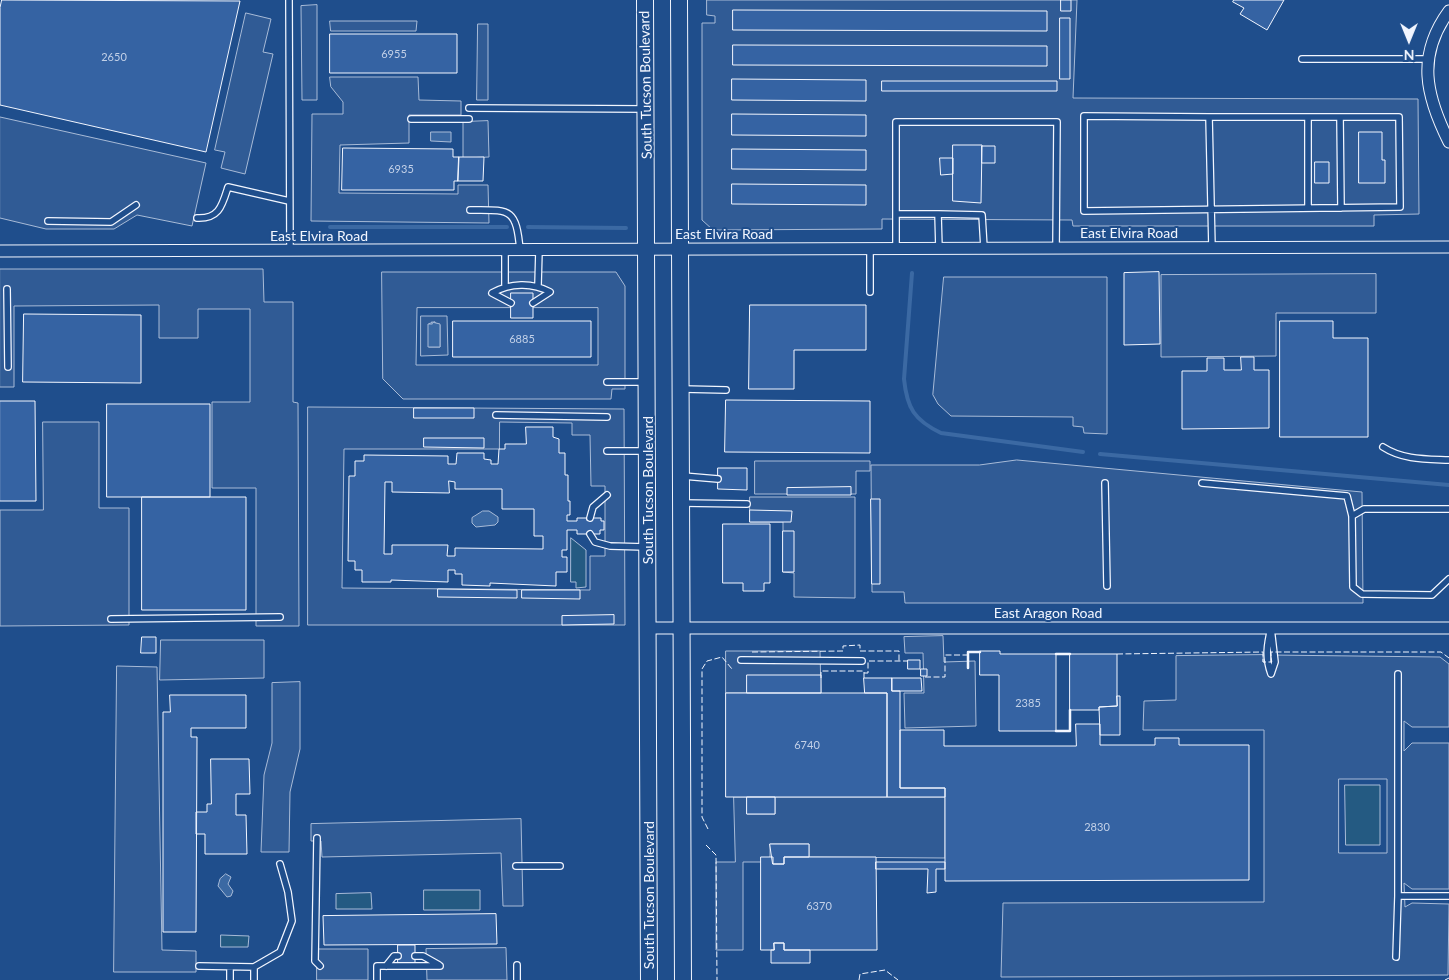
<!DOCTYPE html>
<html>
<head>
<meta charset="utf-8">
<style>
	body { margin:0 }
	#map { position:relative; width:1449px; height:980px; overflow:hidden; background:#1f4e8c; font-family:Lato,sans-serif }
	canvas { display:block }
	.north { position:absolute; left:1384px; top:15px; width:50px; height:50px; -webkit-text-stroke:4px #1f4e8c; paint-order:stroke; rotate:180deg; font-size:14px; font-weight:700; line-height:20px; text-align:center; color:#f2f6ff }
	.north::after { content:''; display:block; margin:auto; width:18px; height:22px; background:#f2f6ff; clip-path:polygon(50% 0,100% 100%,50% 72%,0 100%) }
</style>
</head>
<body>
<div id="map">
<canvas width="1449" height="980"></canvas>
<div class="north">N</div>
</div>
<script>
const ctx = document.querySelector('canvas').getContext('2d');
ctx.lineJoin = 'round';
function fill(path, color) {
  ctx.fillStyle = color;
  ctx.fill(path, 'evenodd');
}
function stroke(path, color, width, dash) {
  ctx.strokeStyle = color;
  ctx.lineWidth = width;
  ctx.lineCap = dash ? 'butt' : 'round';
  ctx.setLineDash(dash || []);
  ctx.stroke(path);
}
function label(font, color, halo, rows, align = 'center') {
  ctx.font = font + ' Lato,sans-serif';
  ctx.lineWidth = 4;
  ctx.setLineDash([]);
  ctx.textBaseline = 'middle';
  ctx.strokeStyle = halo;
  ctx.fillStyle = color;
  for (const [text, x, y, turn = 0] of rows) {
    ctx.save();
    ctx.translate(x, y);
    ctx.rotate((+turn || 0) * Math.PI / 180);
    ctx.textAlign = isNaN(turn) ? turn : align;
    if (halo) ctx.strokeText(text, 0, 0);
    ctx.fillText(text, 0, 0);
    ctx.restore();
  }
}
const green = new Path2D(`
	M571,538L586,550V587L576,588V582H571Z
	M1345,785H1380V845H1346Z
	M424,890H480V910H424Z
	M371,893L372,909H336V894Z
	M221,935L249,936L248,947H221Z`);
fill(green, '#245a82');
stroke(green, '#a8bbd7', 1);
const parking = new Path2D(`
	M707,0H1077L1073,98L1418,99L1419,214L1374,215V226H1073L1072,220L882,219V229L713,230L702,220V23H715V16L707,15Z
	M317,5V100H302L301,6Z
	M246,13L271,19L263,52L273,54L245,174L221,168L225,152L215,150Z
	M330,21H417L416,31H331Z
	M478,24H488V100H477Z
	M330,77H418L419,100L461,101V115H409V143L340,145L339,193L458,194V185H488L489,223L311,221L312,114H343V102L331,87Z
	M0,117L206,163L192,226L137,215L114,229H46L0,218Z
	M488,121L489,157L463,158V122Z
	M0,269H263L264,302H293V402L298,403L299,626H256V488H212V402H250V309H198V338H159V305L14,306V387H0Z
	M382,272H616L625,286V389H612L611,399H403L383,379ZM598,308V365H416L417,308Z
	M1376,274V313H1276V356L1161,357V275Z
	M944,277H1107V434L1084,433L1083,427L1073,426V417L951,416L938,404L933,395Z
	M421,316H447L448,355L421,356ZM435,322L436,324L440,325V347H429V324Z
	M308,407L624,409L625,625H308ZM500,422L572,423V435H590L591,486H605V556H590V590L342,588L344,449H499Z
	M43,422H99V508H129V625L0,626V510H43Z
	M1017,460L1362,492L1363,603H905L904,592H872L871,465H979Z
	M755,461H870V471H856V494H755Z
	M750,497H855V598L794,597V573L783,572V522H750Z
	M943,636L944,662L975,661L976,726L905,728L904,693H924L923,653H905L904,637Z
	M161,640H264V678L160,680Z
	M726,651H820L821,693H726Z
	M1263,655V662H1271V655L1440,657L1449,664V727H1412L1404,721V751L1412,743H1449V889H1412L1404,883L1405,907L1412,903L1449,904L1448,975L1001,977L1003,903L1264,902V730H1143L1144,701L1176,700V656ZM1339,779H1387V853H1339Z
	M117,666L157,667L162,950L196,951V972H114Z
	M300,682V749L290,792L289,852H261L264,775L272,743V683Z
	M734,797H747V814H775V797H945V858L809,857V844H770V857L761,862H743V950H716V862H735Z
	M521,819L523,906H503L501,853L322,857L321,841H311V824Z
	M506,948L507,980H427L426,949Z
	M317,949H368V980H317Z`);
fill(parking, '#305b95');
stroke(parking, '#a8bbd7', 1);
const water = new Path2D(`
	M431,132H451V142L431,141Z
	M432,322L440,324V347H428V324H432Z
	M483,511H489L498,517V522L495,525L476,527L472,523V518Z
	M226,874L231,877L228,884L233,891L231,896L227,897L218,886L220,879Z`);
fill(water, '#3b69a3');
stroke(water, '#a8bbd7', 1);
stroke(new Path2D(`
	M330,227H507
	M528,227L626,228
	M912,273L904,379C907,408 914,420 941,433L1083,452
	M1100,454L1449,485`), '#3b69a3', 4);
const building = new Path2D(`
	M2,0L240,1L206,152L0,105V8Z
	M1061,0H1071V11H1061Z
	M1234,0H1284L1267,30L1240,14L1244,8L1233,2Z
	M733,10L1047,11V31L733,30Z
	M1060,18H1070V79H1060Z
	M330,34H457V73H330Z
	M733,45L1047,46V66L733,65Z
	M732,79L866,80V101L732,100Z
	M882,81H1057V91H882Z
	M732,114L866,115V136L732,135Z
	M1359,132H1382V160H1385V183H1359Z
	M953,145H982L981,203L953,201Z
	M982,146H995V163H982Z
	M343,148L453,149V157H459L458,181H454V190H342Z
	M732,149L866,150V170L732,169Z
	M459,157H484L483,181H458Z
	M940,158H953V174L941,175Z
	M1315,162H1329V183H1315Z
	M732,184L866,185V205L732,204Z
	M1159,272L1160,344L1124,345V273Z
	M511,293H533V318H511Z
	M750,305H866V350H794V389H749Z
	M24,314L141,315V383L23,382Z
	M453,321H591V357H453Z
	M1280,321H1333V338H1368V437H1280Z
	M1241,357H1254V370H1269V428L1182,429V371H1207V358H1224V370H1241Z
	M726,400L870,401V453L725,452Z
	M0,401H35L36,501H0Z
	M107,404H210V497H107Z
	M414,408H474V418H414Z
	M526,427H553V437L559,439V453H565V475H568V501H570V515H567V521H577V518H601V521H604V530H600V534H577V530H567V550H562V557H567V572H556V586L490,583V586L462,585V574H455V570H448V582L391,580V582H362V570H355V561H348L349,476H355V461H364V455L448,456V464H456L457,453H484V459L491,460V464H498L499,449H505V444H526ZM449,481L455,482V489H502V509H534V536H543V549L455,548V556H447L448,545H392V554H384L385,482H392V492L449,493Z
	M424,438H484V448L424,447Z
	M718,468H747V490L718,489Z
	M851,487V495H787V488Z
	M142,497H246V610H142Z
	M871,499H880V584H872Z
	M750,510L792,511L791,522H750Z
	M723,524H770V583H764V591H743V583H723Z
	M783,531H794V572H783Z
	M438,589L517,590V598L438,597Z
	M522,590H580V599L522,598Z
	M614,615V624L562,625V616Z
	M142,637H156V653H141Z
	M980,651H1000V654H1056V731H999V675H980Z
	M1070,654H1117V706L1099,707V710H1070Z
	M908,660H920V669H908Z
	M921,669H927V676H921Z
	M747,675H821V693H747Z
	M864,678H892V691H900V788H945V797H887V693H865Z
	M892,678H921L922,691H892Z
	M726,693H887V797H726Z
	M170,695H246V728H191V737H197L196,932H163V712H170Z
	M1117,696H1120V735H1100L1099,707L1117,706Z
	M1076,724H1100V745H1155V738H1179V745H1249V880L945,881V788H900V730H944V746H1076Z
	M211,759H249L250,794H236V815H246L247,854H205V834H196V812H207V804H211Z
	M747,797H775V814H747Z
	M770,844H809V857H784V864H773Z
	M761,857H773V864H784V857H876L877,950H784V943H774V950H761Z
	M876,862H945V869H936V892L927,893L928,869H876Z
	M496,914L497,944L324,945L323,916Z
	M774,943H784V950H810V963H771V950H774Z
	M398,945H415V965H398Z`);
fill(building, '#3563a3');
stroke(building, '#f2f6ff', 1);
const lane = new Path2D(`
	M289,0L290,250
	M1302,59H1429
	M469,108L645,109
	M1209,117L1084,116V211L1400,207L1399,117H1209L1212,248
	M1340,117L1341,208
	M411,119H469
	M1308,208V117
	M470,210C510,210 516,207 520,250
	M896,214H938L939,249
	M938,214L982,215L984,248
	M197,218C219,219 222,206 228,187L289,201
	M48,221L111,222L136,205
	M896,248V122H1057L1056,248
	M870,249V292
	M505,250V285
	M538,285L539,250
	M7,289L8,367
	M511,303L492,293C510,283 532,282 550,292L533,303
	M607,382H645
	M683,389L726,390
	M496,415L607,417
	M1383,447C1403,460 1426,459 1449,460
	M607,451H645
	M683,476L718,479
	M1105,483L1107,586
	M1202,483L1347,496L1352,516L1353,587L1362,594L1432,595L1449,579
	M682,503L747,504
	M1352,516L1364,509H1449
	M590,518L593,507L607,495
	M590,534L595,542L610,546L646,547
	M111,619L280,617
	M1271,628L1275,662L1271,674C1265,657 1267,645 1271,628Z
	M741,660L862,661
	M317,838L315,961L320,966
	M516,866H560
	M1398,896H1449
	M415,956H423L439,965
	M1396,957L1398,896V674
	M517,965V980
	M199,966L254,967L280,952L292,921L288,892L280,864
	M386,966L394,956H398
	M230,967V980
	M254,967V980
	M377,980V966H440`);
const street = new Path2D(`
	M1449,11C1416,56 1426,96 1449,142
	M0,251L1449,247
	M648,628H1449`);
const secondary = new Path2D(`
	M645,0L649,980
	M679,0L683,980`);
stroke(lane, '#f2f6ff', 8);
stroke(street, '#f2f6ff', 13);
stroke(secondary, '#f2f6ff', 18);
stroke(lane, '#1f4e8c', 5.5);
stroke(street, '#1f4e8c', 11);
stroke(secondary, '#1f4e8c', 16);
stroke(new Path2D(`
	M752,652L843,651V646L860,645V651H899V661
	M1117,654L1263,652V662H1271V652H1441L1449,658
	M864,673H868V661H908
	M925,677H945V655H968
	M821,678V671H864V678
	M708,829L702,817V669L707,661L722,657L732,669
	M706,845L716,855L717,980
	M859,980L860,974L885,970L898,980
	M1445,980L1449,978`), '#f2f6ff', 1, [6, 2.5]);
stroke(new Path2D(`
	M1056,654H1070
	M968,668V652H980
	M1056,731H1070V710`), '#f2f6ff', 2.5);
label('11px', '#c3d1e8', null, [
	["6955",394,54],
	["2650",114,57],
	["6935",401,169],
	["6885",522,339],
	["2385",1028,703],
	["6740",807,745],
	["2830",1097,827],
	["6370",819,906]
]);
label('14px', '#f2f6ff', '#1f4e8c', [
	["South Tucson Boulevard",646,85,-91],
	["East Elvira Road",1129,233],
	["East Elvira Road",724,234],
	["East Elvira Road",319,236],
	["South Tucson Boulevard",648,490,-90],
	["East Aragon Road",1048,613],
	["South Tucson Boulevard",649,895,-90]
]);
</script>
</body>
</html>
